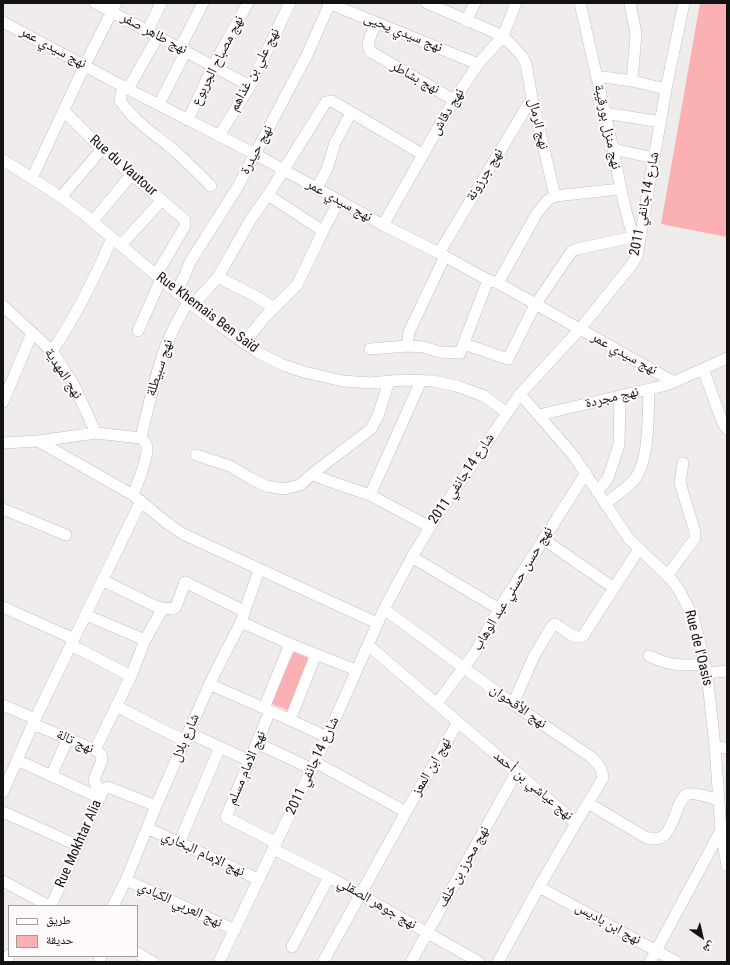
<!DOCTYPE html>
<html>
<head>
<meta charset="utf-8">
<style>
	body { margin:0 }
	#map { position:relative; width:730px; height:965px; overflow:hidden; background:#f1ecec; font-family:"Roboto Condensed","Noto Naskh Arabic",sans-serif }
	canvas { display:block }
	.frame { position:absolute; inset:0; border:4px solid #131212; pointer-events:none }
	.legend { position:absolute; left:8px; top:905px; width:130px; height:52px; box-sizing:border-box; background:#fffafa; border:1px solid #a19d9d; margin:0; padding:5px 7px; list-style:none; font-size:12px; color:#131212 }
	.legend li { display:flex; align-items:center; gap:8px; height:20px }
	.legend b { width:20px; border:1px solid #a19d9d }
	.north { position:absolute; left:682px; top:917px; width:40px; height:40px; -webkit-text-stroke:3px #fffafa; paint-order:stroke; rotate:146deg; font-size:11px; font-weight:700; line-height:16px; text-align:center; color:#131212 }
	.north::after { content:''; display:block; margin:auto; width:14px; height:18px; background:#131212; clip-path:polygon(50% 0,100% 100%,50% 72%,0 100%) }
</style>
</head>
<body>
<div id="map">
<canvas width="730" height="965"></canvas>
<div class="frame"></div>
<ul class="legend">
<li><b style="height:5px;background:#fff"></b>طريق</li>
<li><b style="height:11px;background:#fbb0b4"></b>حديقة</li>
</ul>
<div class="north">ش</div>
</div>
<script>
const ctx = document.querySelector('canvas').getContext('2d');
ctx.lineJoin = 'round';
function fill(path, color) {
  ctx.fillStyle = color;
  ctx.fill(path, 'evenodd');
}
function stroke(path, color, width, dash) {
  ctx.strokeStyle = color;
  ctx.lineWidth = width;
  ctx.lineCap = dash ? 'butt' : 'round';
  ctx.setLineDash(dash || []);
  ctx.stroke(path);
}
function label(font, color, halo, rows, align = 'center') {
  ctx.font = font + ' "Roboto Condensed","Noto Naskh Arabic",sans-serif';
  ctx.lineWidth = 4;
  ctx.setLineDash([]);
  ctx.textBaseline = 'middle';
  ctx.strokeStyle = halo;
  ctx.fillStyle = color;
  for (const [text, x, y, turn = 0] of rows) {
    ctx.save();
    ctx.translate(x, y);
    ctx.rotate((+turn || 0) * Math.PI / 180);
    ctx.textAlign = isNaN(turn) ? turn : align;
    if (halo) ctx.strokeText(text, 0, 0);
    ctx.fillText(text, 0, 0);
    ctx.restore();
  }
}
fill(new Path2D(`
	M700,3H727V237L661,224Z
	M294,652L315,661L291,712L270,703Z`), '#fbb0b4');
const minor = new Path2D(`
	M95,3L250,86
	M328,3L478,64
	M427,3L503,36L522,56L526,64L532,98L555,196
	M580,3C590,49 601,94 611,140C619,177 624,214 638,249
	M630,3L636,34L632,81
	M466,21L475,3
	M3,22L128,89L255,154L383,225L439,253L488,280L498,283L674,382
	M376,23C373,31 364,45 371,52L454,100
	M148,30L161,3
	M180,48L203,3
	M596,76L632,81L666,89
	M123,86L120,100C133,121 156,135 175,151C187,162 199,174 211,186
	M128,89L158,36
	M159,104L186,51
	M64,111L102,149L185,220V226L156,275
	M605,113L661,122
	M188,120L213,66L248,3
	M219,136L250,86L290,3
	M613,149L654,158
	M3,160L61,197L85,215L188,302L219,325L259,353L283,365L304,372L343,381L370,383L402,380L433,381L457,386L484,396L507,413
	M32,178L85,65L116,3
	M317,188L327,169L335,143L351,113
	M268,195L323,231
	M61,197L102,149
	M93,221L132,174
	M383,225L454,100L478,64L503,36L516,3
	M121,245L162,200
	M439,253L532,98
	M218,277L255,296L274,308
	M498,283L537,213L548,200L555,196L620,189
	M176,292L185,275L190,262L237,188L255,154L307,55L330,3
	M193,305L218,277L251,219L268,195L326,102L332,101L422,154
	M3,306L52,351L74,385L96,433
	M138,331L161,279
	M244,343L264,318L297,285L323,231L339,201
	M464,344L508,359L535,305L572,251L577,249L633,237
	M407,346L409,332L445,256
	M370,349L407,346L424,347L439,352L460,353L488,280
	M52,351C76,316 95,278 112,238
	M703,369L722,421L727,429
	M520,394L573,455L629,539L671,579L679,590L694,619L707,673L715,747L721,830L727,866
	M3,402L32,333
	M539,415L662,386L674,382L727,358
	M141,438C148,407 155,375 166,346C172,330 180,316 188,302
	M38,441L133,495
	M3,443L38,441L96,433L141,438C144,441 147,444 147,448C148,459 137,484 133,495L167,523L183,534L377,623
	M196,455L230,466L250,478L266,486L284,489L300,485L312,474L371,429L378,416L389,381
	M312,474L326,480L370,495L430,527
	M597,492L608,478L619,445L620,396
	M370,495L421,381
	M605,504C615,496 626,489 634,480C650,461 648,413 649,389
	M3,509L66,535
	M543,539L614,588
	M412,557L499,609
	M667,576L695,538V532L680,483L683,463
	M3,607L74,639
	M163,608L172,609L176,607L185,582L244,611
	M384,609L513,704L591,757C598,764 602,768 603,778L576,823
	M86,615L145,640
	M241,622L290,644L356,670
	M71,645L131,676L145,640L163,608L155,606L102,580
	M368,645L576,823L539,887L498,962
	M649,656C670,666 681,666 704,664
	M707,673L727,671
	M209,684L264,708L327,737
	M437,703L476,651L499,609L586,473
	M513,704L534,656L552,626L555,624L557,625C564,630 575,640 583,636L639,549
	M3,705L35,719
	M116,706L185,741
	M264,708L290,644
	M270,711L226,817L276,843
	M290,720L316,654
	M33,724L95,750L101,754L102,760L94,780L97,787L103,790
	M189,733L250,761
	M257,743L312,769
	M715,747L727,748
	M95,750L131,676
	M17,760L100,798
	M315,762L406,812
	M51,776L68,738
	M3,792L35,719L141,501
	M588,803L645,837C677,849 672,800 688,794C694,792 712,798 719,800
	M3,812L79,846
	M147,828L258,879
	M179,843L220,747
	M273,849L329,877L479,962
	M126,880L235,930
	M3,881L49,906
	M539,887L677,962
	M51,906L103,790L108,787L156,806
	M113,906L126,880L156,806L212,679L241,622L259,570
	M292,947L329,877
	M137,953L153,962
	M6,962L9,955
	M99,962L101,956
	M219,962L327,737L384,609L412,557L430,527L520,394L580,329L633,263L637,256L666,89L684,3
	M323,962L406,812L458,722
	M411,962L516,773
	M650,962L721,830`);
stroke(minor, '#c4bfbf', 12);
stroke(minor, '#fff', 11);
label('14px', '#131212', '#fffafa', [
	["نهج سيدي يحيى",403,33,22],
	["نهج طاهر صفر",154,34,28],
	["نهج سيدي عمر",53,48,28],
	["نهج مصباح الجربوع",218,61,-63],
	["نهج علي بن غذاهم",255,70,-62],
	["نهج بشاطر",415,78,29],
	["نهج دقاش",448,112,-59],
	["نهج الرمال",538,124,77],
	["نهج منزل بورقيبة",607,127,78],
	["نهج حيدرة",257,150,-62],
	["Rue du Vautour",123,166,41],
	["نهج جرزونة",485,175,-59],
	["نهج سيدي عمر",339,201,29],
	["شارع 14جانفي 2011",645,204,-79],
	["Rue Khemais Ben Saïd",207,313,37],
	["نهج سيدي عمر",624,354,29],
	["نهج سبيطلة",160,368,-72],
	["نهج المهدية",63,374,57],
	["نهج مجردة",612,398,-13],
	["شارع 14جانفي 2011",462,479,-56],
	["نهج حسن حسني عبد الوهاب",513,589,-59],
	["Rue de l'Oasis",698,648,76],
	["نهج الأقحوان",518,707,35],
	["شارع بلال",186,738,-67],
	["نهج تالة",75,742,24],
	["شارع 14جانفي 2011",313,766,-65],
	["نهج ابن المعز",432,767,-60],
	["نهج الامام مسلم",247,768,-67],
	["نهج عياشي بن أحمد",533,786,40],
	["Rue Mokhtar Alia",79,844,-66],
	["نهج الإمام البخاري",203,854,25],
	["نهج محرز بن خلف",464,867,-61],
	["نهج جوهر الصقلي",377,904,30],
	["نهج العربي الكبادي",180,905,25],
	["نهج ابن باديس",608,924,29]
]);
</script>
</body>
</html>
